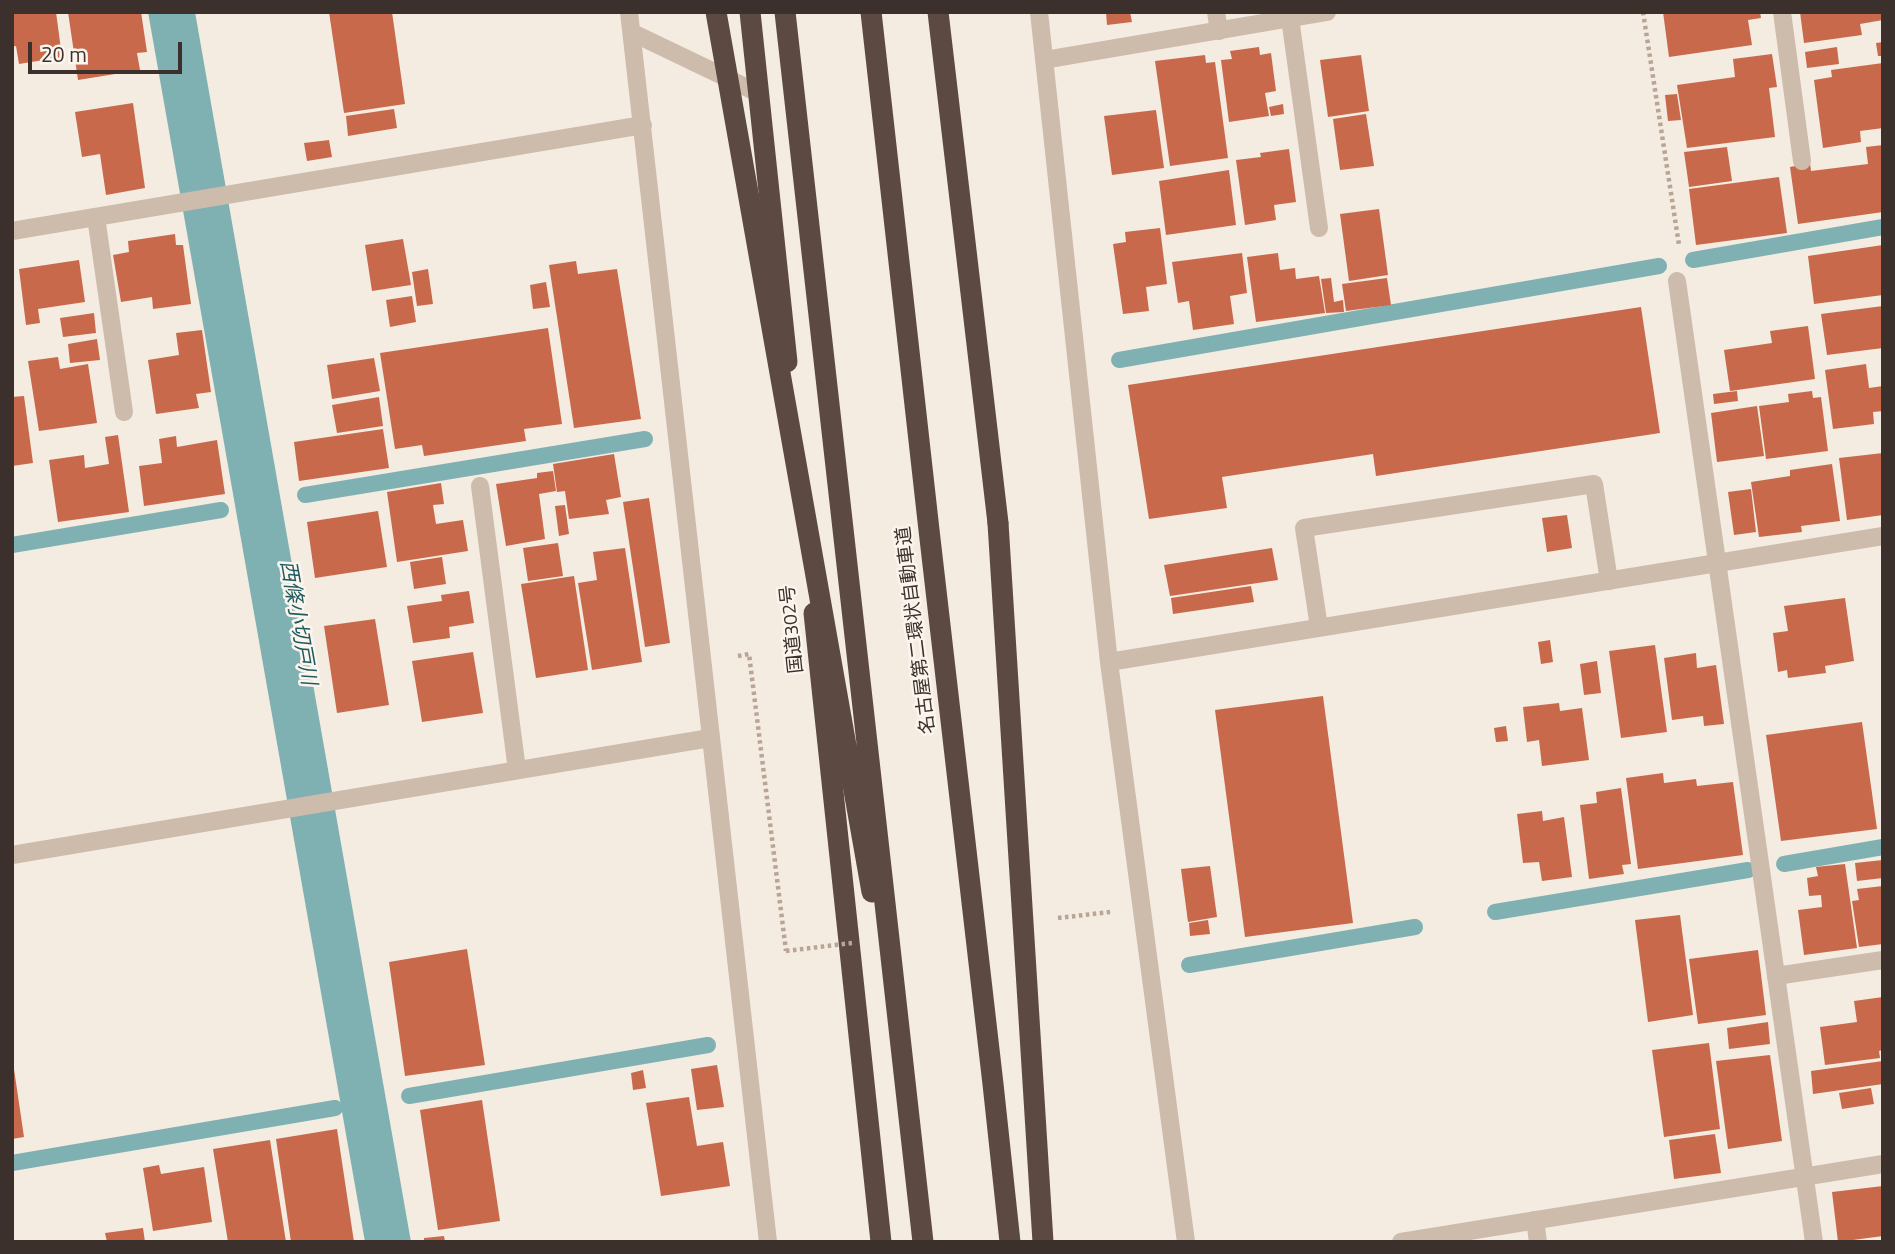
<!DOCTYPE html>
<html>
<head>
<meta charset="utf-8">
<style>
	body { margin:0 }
	#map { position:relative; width:1895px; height:1254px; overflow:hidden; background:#f4ebe1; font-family:"Titillium Web",sans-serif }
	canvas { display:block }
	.frame { position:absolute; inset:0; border:14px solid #3b302b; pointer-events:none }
	.scale { position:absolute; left:28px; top:42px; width:154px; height:32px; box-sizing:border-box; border:4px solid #3b302b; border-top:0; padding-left:9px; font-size:21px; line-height:24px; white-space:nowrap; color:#3b302b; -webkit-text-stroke:5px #fbf5ee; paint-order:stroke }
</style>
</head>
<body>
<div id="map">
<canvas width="1895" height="1254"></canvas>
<div class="frame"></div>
<div class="scale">20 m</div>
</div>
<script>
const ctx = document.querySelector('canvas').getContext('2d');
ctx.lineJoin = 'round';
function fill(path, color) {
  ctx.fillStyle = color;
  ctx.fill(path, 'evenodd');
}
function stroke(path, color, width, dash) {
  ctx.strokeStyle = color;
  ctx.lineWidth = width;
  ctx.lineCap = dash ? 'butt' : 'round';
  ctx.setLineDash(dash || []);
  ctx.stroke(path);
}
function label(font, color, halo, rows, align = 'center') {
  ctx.font = font + ' "Titillium Web","Noto Sans JP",sans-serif';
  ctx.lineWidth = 5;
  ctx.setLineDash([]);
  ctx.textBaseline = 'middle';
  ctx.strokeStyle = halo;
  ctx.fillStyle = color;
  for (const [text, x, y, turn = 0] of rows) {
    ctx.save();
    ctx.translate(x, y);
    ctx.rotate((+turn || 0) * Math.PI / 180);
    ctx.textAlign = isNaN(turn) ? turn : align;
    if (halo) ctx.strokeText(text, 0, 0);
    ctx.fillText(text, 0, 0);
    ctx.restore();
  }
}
fill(new Path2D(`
	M148,12H195L411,1242H365Z`), '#7fb0b2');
stroke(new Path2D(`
	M1693,260L1883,227
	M1119,360L1659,266
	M305,495L645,439
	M12,545L221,510
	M1784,864L1883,847
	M1495,912L1748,870
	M1189,965L1415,927
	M409,1096L708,1045
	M12,1163L335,1108`), '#7fb0b2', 16);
fill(new Path2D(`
	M12,12H56L62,57L19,64L16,46L12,47Z
	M68,12H141L147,52L137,53L140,70L78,80Z
	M329,12H392L405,104L344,113Z
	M1106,12H1130L1132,22L1107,25Z
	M1663,12H1760L1761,18L1748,20L1752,45L1669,57Z
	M1800,12H1883V20L1860,24L1862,35L1804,43Z
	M1883,42V56H1878L1876,43Z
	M1259,47L1260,55L1271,53L1276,91L1265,93L1269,116L1229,122L1221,60L1232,59L1230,51Z
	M1837,47L1839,64L1807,68L1805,52Z
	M1772,54L1777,87L1769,88L1775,137L1687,148L1677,85L1735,77L1733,59Z
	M1205,55L1206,63L1215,62L1228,158L1170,166L1155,61Z
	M1361,55L1369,111L1328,117L1320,60Z
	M1883,63V128L1860,131L1861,142L1823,148L1814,80L1832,77L1831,70Z
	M1677,94L1681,120L1668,121L1665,95Z
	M133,103L145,188L106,195L100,154L82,157L75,112Z
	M1283,104L1284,114L1271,116L1269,107Z
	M394,109L397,128L348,136L346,116Z
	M1156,110L1164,168L1112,175L1104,116Z
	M1366,114L1374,166L1340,170L1333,119Z
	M329,140L332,157L307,161L304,143Z
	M1883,145V212L1798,224L1790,167L1810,163L1811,171L1868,164L1866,147Z
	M1727,147L1732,181L1689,187L1684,152Z
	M1289,149L1296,202L1274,205L1276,220L1245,225L1236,160L1261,157L1260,153Z
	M1229,170L1236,225L1166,235L1159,181Z
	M1779,177L1787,233L1696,245L1689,189Z
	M1379,209L1388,275L1349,281L1340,214Z
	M1160,228L1167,284L1146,287L1149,311L1123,314L1113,244L1126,242L1125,232Z
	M175,234L176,245H183L191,304L153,309L152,297L121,302L113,255L129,252L128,241Z
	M403,239L411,285L372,291L365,245Z
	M1883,245V295L1814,304L1808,256Z
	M1242,253L1247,293L1230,296L1234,324L1193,330L1189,301L1178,303L1172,262Z
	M1278,253L1280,270L1295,268L1296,279L1319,276L1325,313L1256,322L1247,257Z
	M79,260L85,302L38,309L40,323L26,325L19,269Z
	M576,261L578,274L617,269L641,419L574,428L549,265Z
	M428,269L433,304L417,306L412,272Z
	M1331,278L1334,302L1343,300L1344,312L1326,313L1321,279Z
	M1387,278L1391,305L1346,311L1342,284Z
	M546,282L550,307L533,309L530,285Z
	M412,296L416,322L390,327L386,300Z
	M1883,306V348L1827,355L1821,314Z
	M1641,307L1660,433L1376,476L1373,454L1222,477L1227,508L1149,519L1128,385Z
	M94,313L96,333L63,337L60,318Z
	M1808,326L1815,379L1730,391L1724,350L1772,343L1770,331Z
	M548,328L562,424L524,429L526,441L424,456L422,445L395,449L380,353Z
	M202,330L211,392L196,394L199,408L156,414L148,360L179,355L176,333Z
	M97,339L100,360L70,363L68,344Z
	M58,357L60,369L88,364L97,423L39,431L28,361Z
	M374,358L380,391L332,399L327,365Z
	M1866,364L1869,388L1883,386V411L1873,412L1874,424L1833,429L1825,370Z
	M1737,391L1738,401L1714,404L1713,394Z
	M1812,391L1813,398L1821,397L1828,451L1766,459L1759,406L1789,402L1788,394Z
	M24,396L33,463L12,466V397Z
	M379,397L383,426L337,433L332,405Z
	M1757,406L1764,456L1717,462L1711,413Z
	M383,429L389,468L299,481L294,442Z
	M118,435L129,512L58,522L49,460L84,455L85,468L109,464L105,437Z
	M176,436L177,447L217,440L225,494L144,506L139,466L162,463L159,439Z
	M1883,453V515L1847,520L1839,458Z
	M614,454L621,497L606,500L609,514L569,519L565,491L557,492L553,464Z
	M1832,464L1840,521L1801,526L1802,532L1759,537L1751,482L1790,476V470Z
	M553,471L556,491L539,494L545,539L506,546L496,484L537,478V473Z
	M441,483L444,504L433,505L436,524L463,520L468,551L397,562L387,492Z
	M1751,489L1756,532L1734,535L1728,492Z
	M649,498L670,643L645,647L623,502Z
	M565,505L569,534L559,536L555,506Z
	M378,511L387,567L315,578L307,522Z
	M1567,515L1572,548L1547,552L1542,518Z
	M558,543L563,576L528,581L523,548Z
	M625,548L642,662L592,670L578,583L597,580L593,552Z
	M1272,548L1278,580L1170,596L1164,565Z
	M442,557L446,584L414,589L410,562Z
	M574,576L588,670L536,678L521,584Z
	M1251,586L1254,602L1173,614L1171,598Z
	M469,591L474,623L449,627L450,638L413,643L407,606L442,601L441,595Z
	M1845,598L1854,661L1825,666L1826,673L1788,678L1787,670L1778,672L1773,633L1788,631L1784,606Z
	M375,619L389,705L337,713L324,626Z
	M1550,640L1553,662L1541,664L1538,642Z
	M1655,645L1667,732L1621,738L1609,651Z
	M473,652L483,713L422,722L412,661Z
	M1696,653L1697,668L1716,665L1724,724L1704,726L1703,716L1672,720L1664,658Z
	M1597,661L1601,693L1584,695L1580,664Z
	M1323,696L1353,923L1245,937L1215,710Z
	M1559,703L1560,711L1582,708L1589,760L1542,766L1539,740L1527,742L1523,707Z
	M1862,722L1877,829L1781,841L1766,735Z
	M1506,726L1508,741L1496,742L1494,728Z
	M1663,773L1664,783L1696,779L1697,786L1733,782L1743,855L1638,869L1626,778Z
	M1621,788L1631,864L1622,865L1624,874L1589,879L1580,805L1597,803L1596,792Z
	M1542,811L1543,821L1564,817L1572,877L1542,881L1539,862L1523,863L1517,814Z
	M1883,860V878L1857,881L1855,863Z
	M1845,864L1857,948L1804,955L1798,910L1822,907L1821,895L1809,896L1807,878L1818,876L1816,867Z
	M1210,866L1217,917L1188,922L1181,869Z
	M1883,886V944L1859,947L1852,901L1859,900L1857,889Z
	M1680,915L1693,1015L1648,1022L1635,920Z
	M1208,920L1210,934L1190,936L1189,923Z
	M467,949L485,1065L405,1076L389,962Z
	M1758,950L1766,1015L1698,1024L1689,959Z
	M1883,997V1050L1879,1051L1880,1058L1825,1065L1820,1027L1857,1022L1854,1001Z
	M1768,1022L1770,1044L1729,1049L1727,1028Z
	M1709,1043L1720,1129L1664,1137L1652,1050Z
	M1770,1055L1782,1141L1728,1149L1716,1061Z
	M1883,1061V1084L1813,1094L1811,1071Z
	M717,1065L724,1107L697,1110L691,1069Z
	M14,1069L24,1137L12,1139V1070Z
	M643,1070L646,1088L633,1090L631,1073Z
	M1871,1088L1874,1104L1842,1109L1839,1093Z
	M689,1097L697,1146L723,1142L730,1186L661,1196L646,1103Z
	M482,1100L500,1221L438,1230L420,1110Z
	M337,1129L354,1242H291L276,1139Z
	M1715,1134L1721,1173L1674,1179L1669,1140Z
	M270,1140L286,1242H228L213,1149Z
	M159,1165L161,1174L204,1167L212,1222L153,1231L143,1168Z
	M1883,1186V1236L1838,1242L1832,1192Z
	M143,1228L145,1242H107L105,1233Z
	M444,1236L445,1242H424V1238Z`), '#c8694b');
stroke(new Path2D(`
	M1643,12L1679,245
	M738,656L749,654L786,951`), '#b9a596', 4.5, [3.5, 3.5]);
stroke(new Path2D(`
	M1216,12L1219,31
	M1782,12L1802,161
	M1290,18L1319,228
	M96,217L124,412
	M480,486L517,770
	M1319,627L1304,528L1594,484L1609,581
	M1776,976L1883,960
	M1535,1220L1538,1242`), '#cdbbac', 18);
stroke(new Path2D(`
	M629,12L768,1242
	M1039,12L1109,662L1186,1242
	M631,32L758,93
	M1044,60L1327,12
	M12,231L643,125
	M1677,281L1814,1242
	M1109,662L1883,536
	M12,855L710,738
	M1401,1242L1883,1164`), '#cdbbac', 18);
stroke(new Path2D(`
	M750,12L787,362
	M938,12L998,523
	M814,613L881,1242`), '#5c4a42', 21);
stroke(new Path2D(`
	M1058,918L1110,912
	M786,951L852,943`), '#b9a596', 4.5, [3.5, 3.5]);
stroke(new Path2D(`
	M716,12L872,892
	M785,12L923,1242
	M871,12L929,530L993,1084L1010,1242
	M998,523L1043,1242`), '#5c4a42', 21);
label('19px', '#3b302b', '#fbf5ee', [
	["国道302号",793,629,-96],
	["名古屋第二環状自動車道",917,630,-97]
]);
label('italic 21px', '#1f5a5e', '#fbf5ee', [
	["西條小切戸川",297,623,80]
]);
</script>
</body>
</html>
